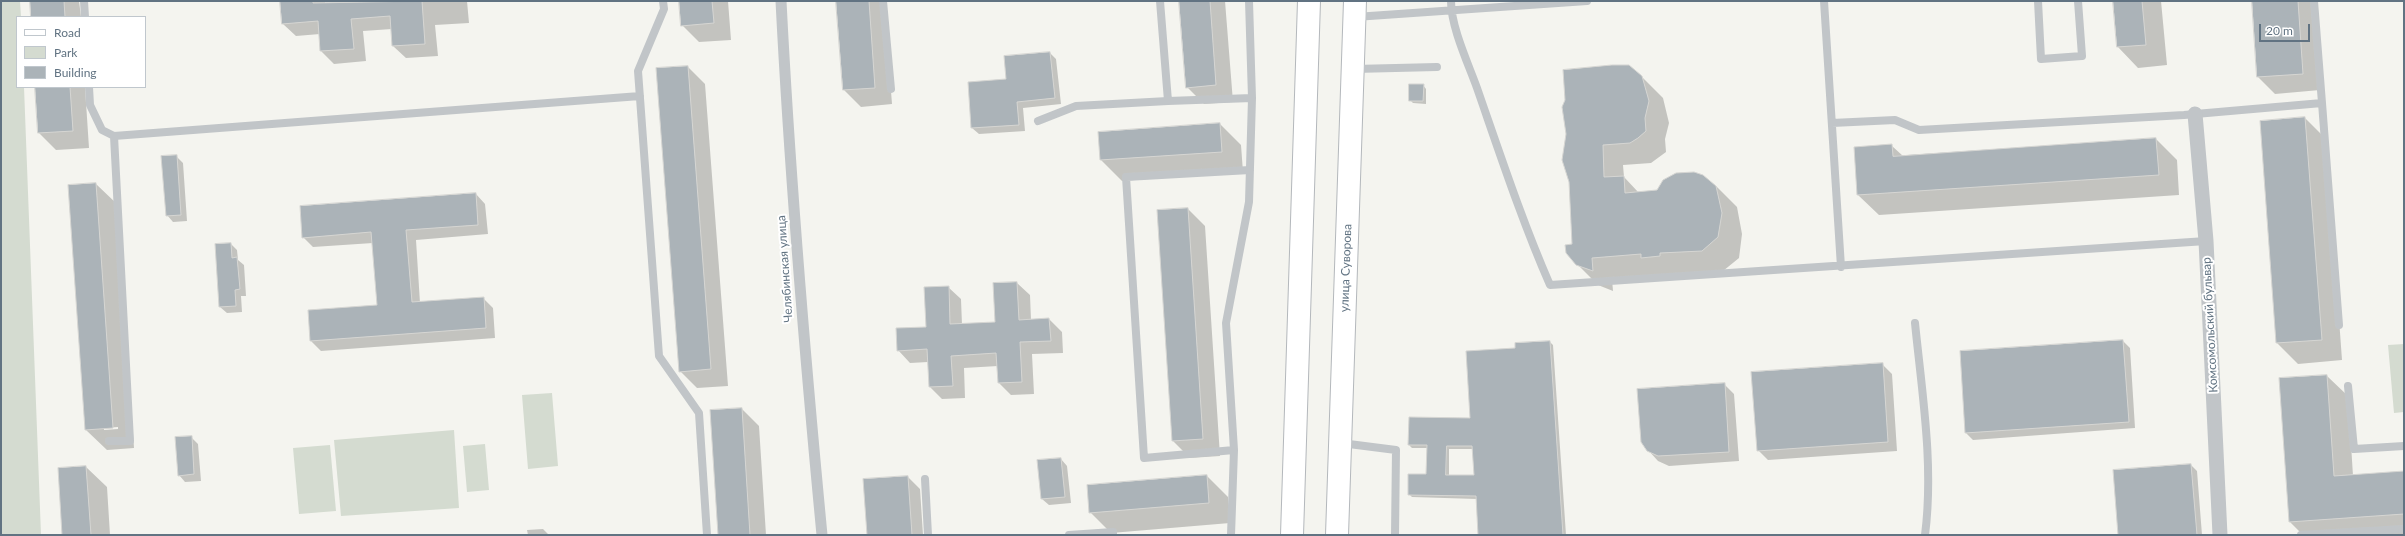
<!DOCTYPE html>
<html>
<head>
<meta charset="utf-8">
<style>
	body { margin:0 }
	#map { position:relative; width:2405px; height:536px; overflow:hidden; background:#f4f4ef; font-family:Lato,sans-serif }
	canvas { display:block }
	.frame { position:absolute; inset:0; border:2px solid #617382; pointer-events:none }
	.legend { position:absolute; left:16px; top:16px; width:130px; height:72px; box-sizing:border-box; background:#fff; border:1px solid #c0c7cd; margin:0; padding:5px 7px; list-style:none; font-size:12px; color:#617382 }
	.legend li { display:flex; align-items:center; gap:8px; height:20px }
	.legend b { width:20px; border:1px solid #c0c7cd }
	.scale { position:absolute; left:2259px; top:24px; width:51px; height:18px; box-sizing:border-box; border:2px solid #617382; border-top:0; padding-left:5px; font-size:12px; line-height:14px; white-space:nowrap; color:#617382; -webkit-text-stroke:3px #fff; paint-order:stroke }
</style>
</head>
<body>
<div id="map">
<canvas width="2405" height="536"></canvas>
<div class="frame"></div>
<ul class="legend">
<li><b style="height:5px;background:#fff"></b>Road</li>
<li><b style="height:11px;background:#d4dbd0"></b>Park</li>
<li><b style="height:11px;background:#abb3b8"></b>Building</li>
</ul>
<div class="scale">20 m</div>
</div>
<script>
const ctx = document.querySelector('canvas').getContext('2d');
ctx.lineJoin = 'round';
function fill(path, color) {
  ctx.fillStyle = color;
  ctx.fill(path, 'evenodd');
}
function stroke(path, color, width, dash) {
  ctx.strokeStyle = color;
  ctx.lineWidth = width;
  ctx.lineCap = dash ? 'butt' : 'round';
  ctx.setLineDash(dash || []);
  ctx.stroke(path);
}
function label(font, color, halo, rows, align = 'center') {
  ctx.font = font + ' Lato,sans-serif';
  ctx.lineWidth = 4;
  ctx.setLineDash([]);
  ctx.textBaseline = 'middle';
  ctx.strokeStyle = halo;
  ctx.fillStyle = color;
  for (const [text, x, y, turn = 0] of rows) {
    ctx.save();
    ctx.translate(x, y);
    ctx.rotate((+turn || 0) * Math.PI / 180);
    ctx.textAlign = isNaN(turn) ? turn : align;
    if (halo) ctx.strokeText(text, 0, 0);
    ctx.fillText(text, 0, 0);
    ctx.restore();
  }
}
fill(new Path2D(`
	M1,1H20L21,17H17V87H24L41,535H1Z
	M2404,344V412L2394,413L2388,345Z
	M552,393L558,466L528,469L522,395Z
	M454,430L459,508L341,516L334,440Z
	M485,444L489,490L467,492L463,446Z
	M330,445L336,511L299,514L293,448Z`), '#d4dbd0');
fill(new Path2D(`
	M31,1H79L81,17H32Z
	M281,1H325V3L467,1L469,23L435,25L438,56L406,58L393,46L392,29L363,31L366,61L334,64L321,51L320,34L296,36L283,24Z
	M680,1H728L731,40L699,42L682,25Z
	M837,1H884L892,104L861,107L844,90Z
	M1180,1H1225L1233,102L1204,104L1187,87Z
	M2114,1H2161L2167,65L2138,68L2118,47Z
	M2253,1H2314L2320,90L2275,94L2258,77Z
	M1050,53L1056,59L1061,104L1023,108L1025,131L979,134L972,128L1008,80Z
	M688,67L705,84L728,386L697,388L680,371Z
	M1642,77L1663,98L1669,123L1665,139L1666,152L1651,163L1623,165L1624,177L1639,193L1716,186L1737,207L1742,234L1739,258L1723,271L1612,279L1613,291L1598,285L1577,264L1573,245L1570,182Z
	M1423,85L1426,89V104L1413,103L1410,100Z
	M36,87H85L89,148L56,150L39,133Z
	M2305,118L2326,139L2342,360L2298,364L2277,343Z
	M1220,124L1241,145L1243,172L1122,181L1101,160L1099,133Z
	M2156,139L2177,160L2179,195L1879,215L1858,195L1892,146L1903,156Z
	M176,156L183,163L187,221L173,222L167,215Z
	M96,184L117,204L134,448L107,450L86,430ZM118,427V429L104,430V428Z
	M476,194L485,204L488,234L416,240L420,303L483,298L493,308L495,338L321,351L311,341L309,311L378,306L373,243L313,247L303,237Z
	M1188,209L1205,226L1220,456L1190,458L1173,441Z
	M231,244L237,250L238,260L244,265L246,296H241L242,312L227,313L220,307Z
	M1017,283L1030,295L1031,320L1049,319L1062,332L1063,353L1032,354L1034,394L1011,395L999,383L998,366L964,368L965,398L942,399L930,387L928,362L910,363L898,350L927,328L948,287L961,299L962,325L996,323Z
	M2123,341L2130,348L2135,428L1973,440L1966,433L1961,352Z
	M1550,342L1553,345L1566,535H1479L1477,499L1412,497L1409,494L1427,475L1428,448H1412L1409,445L1472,419L1516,349ZM1449,449H1474L1475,476H1449Z
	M1882,364L1892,374L1897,451L1768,460L1758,450Z
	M2327,376L2348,396L2353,476L2404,472V535H2303L2290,522Z
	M1724,384L1734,394L1739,461L1669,466L1658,461L1648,450Z
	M742,409L759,426L766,535H719Z
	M191,437L198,444L201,481L185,482L179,475Z
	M1061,459L1067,466L1071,503L1049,505L1042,499Z
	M2191,465L2197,471L2202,535H2119Z
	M86,467L107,487L110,535H63L59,469Z
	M1207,476L1228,497L1230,523L1111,533L1090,512Z
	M908,477L920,489L923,535H868Z
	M543,529L549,535H528L527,530Z`), '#0003');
const building = new Path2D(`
	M30,1H64L65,17H31Z
	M280,1H313V3L422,1L425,44L392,46L390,16L351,19L354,49L320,51L318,21L282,24Z
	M679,1H712L714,23L681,26Z
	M836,1H869L875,88L843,90Z
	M1179,1H1210L1216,85L1186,88Z
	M2113,1H2142L2146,45L2117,47Z
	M2252,1H2298L2303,74L2257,77Z
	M1050,52L1055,98L1017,102L1019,125L971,128L968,82L1006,79L1004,56Z
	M1612,65H1629L1642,76L1649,101L1645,118L1646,131L1638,138L1630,143L1603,145L1604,177L1624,176L1625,193L1657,190L1663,180L1676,173L1694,172L1703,175L1716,186L1722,213L1718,237L1702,251L1660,253V256L1641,258V254L1592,258L1593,271L1576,265L1566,253L1565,245L1572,244L1569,182L1562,160L1566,134L1562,107L1565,100L1563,70Z
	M688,66L711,369L679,372L656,68Z
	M1409,84H1424L1423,101H1409Z
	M35,87H70L73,131L38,133Z
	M2305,117L2322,340L2276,343L2260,121Z
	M1220,123L1222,152L1100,160L1098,132Z
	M2156,138L2159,175L1857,195L1854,147L1892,144L1893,156Z
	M177,155L181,215L166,216L161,156Z
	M96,183L113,428L85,430L68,185Z
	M476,193L478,225L406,230L412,302L484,297L486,328L310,341L308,310L377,305L371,232L302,238L300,206Z
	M1188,208L1203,439L1172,441L1157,210Z
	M231,243L232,258L237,257L240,289L235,290L236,306L219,307L215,244Z
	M1017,282L1019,320L1049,318L1051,341L1020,342L1022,382L998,383L996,353L951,356L953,386L929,387L927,349L897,351L896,328L926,327L924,287L949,286L950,324L995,322L993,283Z
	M2123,340L2129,422L1965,433L1960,351Z
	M1550,341L1563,535H1478L1476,496L1408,495V474H1426L1427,445H1408L1409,417L1470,418L1466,351L1515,348V343ZM1447,446H1472L1474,475H1446Z
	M1883,363L1888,442L1757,451L1751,372Z
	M2327,375L2334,476L2404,471V514L2289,522L2279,378Z
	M1725,383L1729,452L1658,456L1647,451L1641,442L1637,389Z
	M742,408L750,535H718L710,410Z
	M192,436L194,474L178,476L175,437Z
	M1061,458L1065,497L1041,499L1037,460Z
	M2191,464L2197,535H2118L2113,470Z
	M86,466L91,535H62L58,468Z
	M1207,475L1209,503L1089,513L1087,485Z
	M908,476L912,535H867L863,479Z`);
fill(building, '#abb3b8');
stroke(building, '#d5d5d2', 1);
const primary = new Path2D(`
	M1292,535L1309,1
	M1337,535L1355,1`);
stroke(primary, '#b4b8bc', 24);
stroke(new Path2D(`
	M84,1L85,17
	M663,1L664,9L638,71L659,356L699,413L707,535
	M883,1L891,89
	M1160,1L1168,101L1252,98
	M1451,1C1451,27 1468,63 1477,88C1500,154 1522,221 1550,285L2206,241
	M1824,1L1841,267
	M2038,1L2041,59L2082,56L2078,1
	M2314,1L2322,103
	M1355,17L1587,1
	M1354,69L1437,67
	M89,87L90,105L102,130L114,136L640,96
	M1038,121L1076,106L1168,101
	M1832,123L1895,120L1919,130L2184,115L2322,103L2339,325
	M1915,323C1922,393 1934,465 1925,535
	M2348,386L2354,449L2404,446
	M109,441H130L114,136
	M1341,443L1396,450L1395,535
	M1234,450L1144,458L1126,177L1250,170
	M925,479L928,535
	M1069,535L1113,532V535
	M1231,535L1234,450L1226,323L1249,202L1252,98L1249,1
	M2301,535L2404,529`), '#c1c5c8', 8);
stroke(new Path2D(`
	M781,1C790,179 805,357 822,535`), '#c1c5c8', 11);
stroke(new Path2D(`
	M2195,114L2206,241L2220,535`), '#c1c5c8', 15);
stroke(primary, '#fff', 22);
label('12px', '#617382', '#fff', [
	["улица Суворова",1346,268,-88],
	["Челябинская улица",785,269,-94],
	["Комсомольский бульвар",2210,325,-93]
]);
</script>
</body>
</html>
